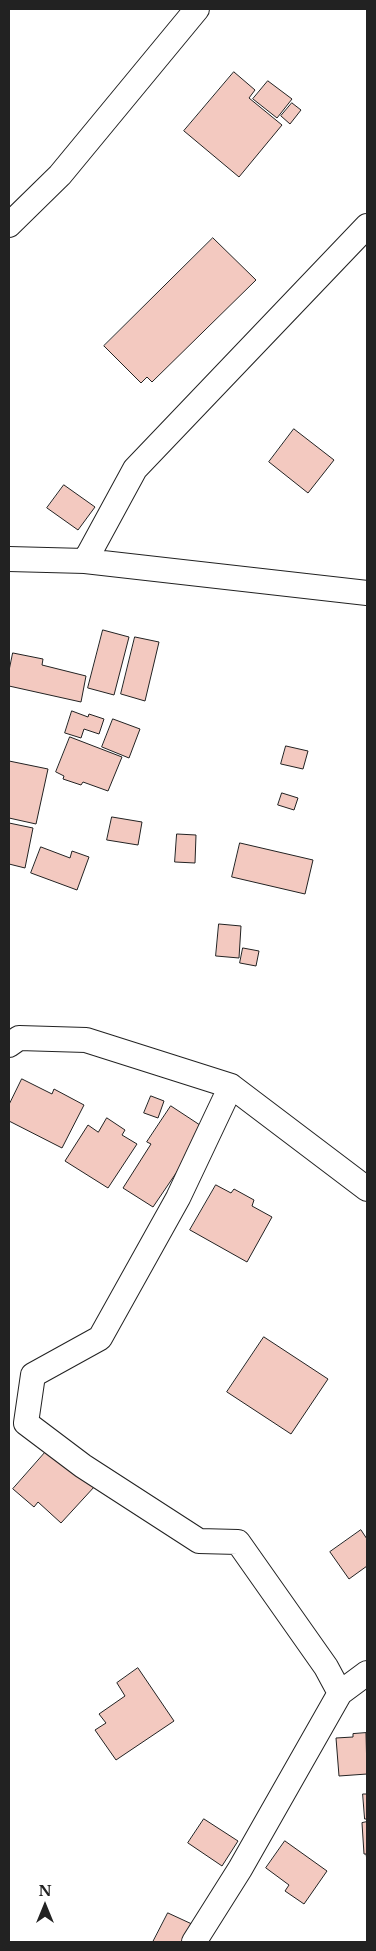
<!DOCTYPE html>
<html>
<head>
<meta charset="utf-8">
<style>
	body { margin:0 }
	#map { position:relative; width:376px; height:1951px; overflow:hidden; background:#fff; font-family:"Libre Baskerville",serif }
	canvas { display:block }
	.frame { position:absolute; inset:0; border:10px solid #222; pointer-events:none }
	.north { position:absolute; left:20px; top:1881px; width:50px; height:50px; -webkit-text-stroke:4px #fff; paint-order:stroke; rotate:0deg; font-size:14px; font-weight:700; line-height:20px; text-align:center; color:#222 }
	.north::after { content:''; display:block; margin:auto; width:18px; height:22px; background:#222; clip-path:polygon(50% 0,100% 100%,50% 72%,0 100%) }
</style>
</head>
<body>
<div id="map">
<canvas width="376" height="1951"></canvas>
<div class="frame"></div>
<div class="north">N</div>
</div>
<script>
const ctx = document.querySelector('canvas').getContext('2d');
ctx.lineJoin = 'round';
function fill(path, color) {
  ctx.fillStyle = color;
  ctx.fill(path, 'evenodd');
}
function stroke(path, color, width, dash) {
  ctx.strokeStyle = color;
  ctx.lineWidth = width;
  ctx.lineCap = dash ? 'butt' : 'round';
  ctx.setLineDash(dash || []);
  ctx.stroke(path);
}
const building = new Path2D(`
	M234,72L255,90L249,98L282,125L239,177L184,131Z
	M268,81L292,99L277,118L253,99Z
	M292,103L301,110L290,124L281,116Z
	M213,238L256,280L152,382L147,377L141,383L104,346Z
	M294,429L334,460L308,493L269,462Z
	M64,485L95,507L78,530L47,508Z
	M103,630L129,637L114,695L88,688Z
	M135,637L159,642L145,701L121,694Z
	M13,653L43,659L42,665L86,676L81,702L9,686V671Z
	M72,711L88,717L89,714L104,719L99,734L84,729L81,738L65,733Z
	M113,719L140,729L129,758L102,747Z
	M70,737L122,757L108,791L83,782L81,785L63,779L64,776L56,772Z
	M286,746L308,751L303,769L281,764Z
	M9,761L48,769L36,824L9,818Z
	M282,793L298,798L294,810L278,805Z
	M112,817L142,822L138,845L107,840Z
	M9,823L33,828L25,868L9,864Z
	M177,834L196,835L195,863L175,862Z
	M240,843L313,860L305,894L232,877Z
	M41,847L70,858L72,851L89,857L77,890L31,873Z
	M219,924L241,926L239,958L216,956Z
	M243,948L259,951L256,966L240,963Z
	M22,1079L52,1094L54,1089L84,1105L62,1148L9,1121V1105Z
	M151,1096L164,1101L158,1118L144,1113Z
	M171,1106L206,1129L153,1207L123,1188L151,1144L147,1142Z
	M107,1118L125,1130L122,1135L137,1144L108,1188L65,1161L88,1125L98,1132Z
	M216,1185L231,1193L234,1189L254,1200L252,1206L272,1217L247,1262L190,1230Z
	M264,1337L328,1379L291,1434L227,1392Z
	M50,1447L95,1486L61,1523L38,1502L34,1507L13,1489Z
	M361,1530L367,1539V1566L349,1579L330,1552Z
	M138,1668L174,1721L116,1760L95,1730L106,1723L99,1714L125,1696L117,1683Z
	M366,1733L367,1774L339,1776L336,1738L353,1737V1734Z
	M363,1794H367V1819H365Z
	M204,1819L238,1841L222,1866L188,1843Z
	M367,1822V1860L366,1854H364L362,1823Z
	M285,1841L327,1871L304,1904L285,1891L289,1885L266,1868Z
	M168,1913L194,1925L185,1942H153Z`);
fill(building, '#f3c9c0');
stroke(building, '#222', 1);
const street = new Path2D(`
	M9,225L60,175L197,9
	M9,559L85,561L367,593
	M85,561L135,469L367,226
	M9,1045L19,1038L86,1040L231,1086L367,1189
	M231,1086L178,1198L100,1338L33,1375L26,1423L83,1466L199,1541L238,1542L326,1667L340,1693
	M194,1942L240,1869L340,1693L367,1673`);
stroke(street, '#222', 26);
stroke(street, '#fff', 24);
</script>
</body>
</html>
